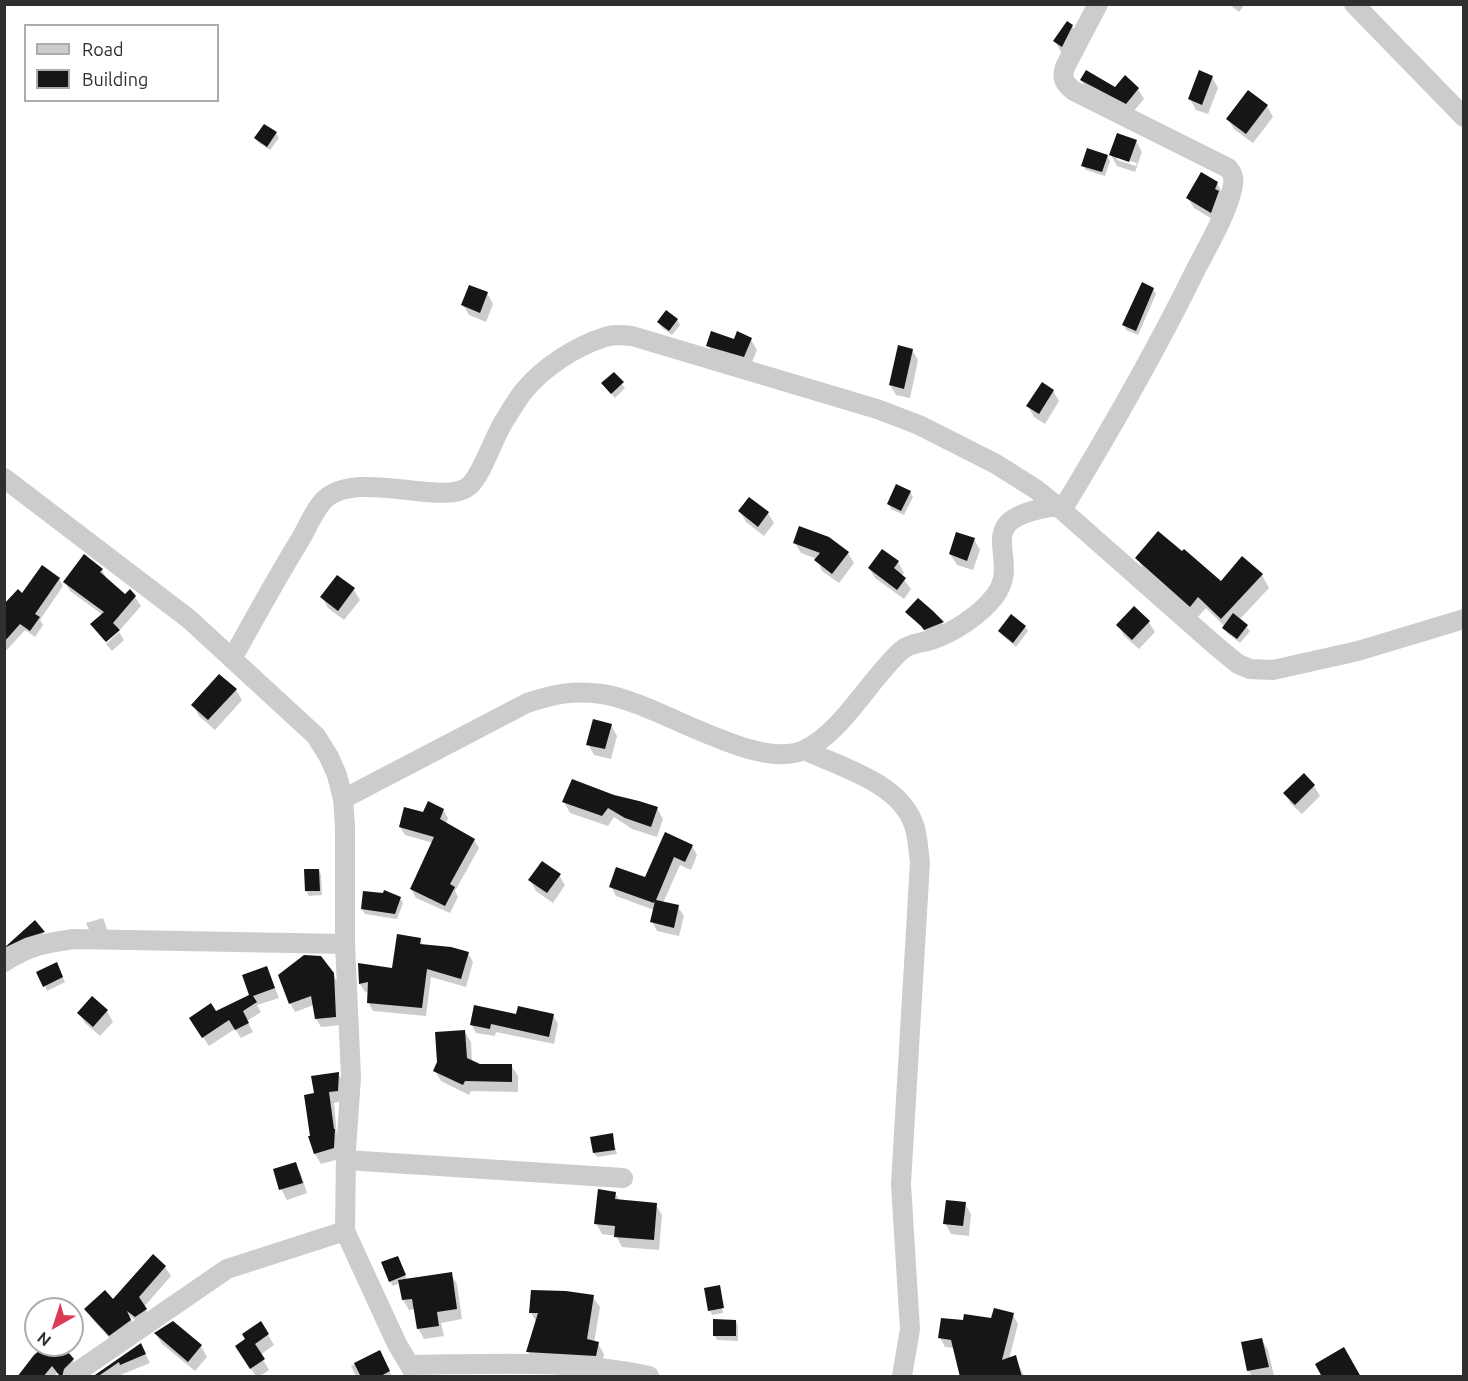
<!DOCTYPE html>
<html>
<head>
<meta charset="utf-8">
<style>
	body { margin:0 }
	#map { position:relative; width:1468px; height:1381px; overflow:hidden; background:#fff; font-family:Ubuntu,sans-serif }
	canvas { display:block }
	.frame { position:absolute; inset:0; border:6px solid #2f2f2f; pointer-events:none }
	.legend { position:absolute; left:24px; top:24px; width:195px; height:78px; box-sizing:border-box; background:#fff; border:2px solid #acacac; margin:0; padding:8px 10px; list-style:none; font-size:18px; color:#2f2f2f }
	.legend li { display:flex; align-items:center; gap:12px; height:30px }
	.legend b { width:30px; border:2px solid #acacac }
	.north { position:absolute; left:24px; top:1297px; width:60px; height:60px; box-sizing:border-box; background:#fff; border:2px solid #acacac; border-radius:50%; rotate:219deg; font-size:16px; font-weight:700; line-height:24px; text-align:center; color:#2f2f2f }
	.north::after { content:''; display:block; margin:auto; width:21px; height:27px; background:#dd3a53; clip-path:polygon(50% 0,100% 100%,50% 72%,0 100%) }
</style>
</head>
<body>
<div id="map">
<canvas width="1468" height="1381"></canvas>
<div class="frame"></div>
<ul class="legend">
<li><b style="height:8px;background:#ccc"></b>Road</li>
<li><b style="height:16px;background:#161616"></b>Building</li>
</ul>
<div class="north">N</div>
</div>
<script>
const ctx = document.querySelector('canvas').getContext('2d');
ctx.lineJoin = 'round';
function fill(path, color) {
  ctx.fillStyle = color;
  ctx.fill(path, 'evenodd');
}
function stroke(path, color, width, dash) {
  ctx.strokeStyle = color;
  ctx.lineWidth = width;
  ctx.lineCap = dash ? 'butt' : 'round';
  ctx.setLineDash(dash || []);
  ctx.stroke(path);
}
fill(new Path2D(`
	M1229,4H1245L1239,12Z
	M1072,26L1078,37L1068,56L1061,52L1055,41Z
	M1212,77L1218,88L1208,114L1196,110L1190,99Z
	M1125,78L1138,89L1144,99L1132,113L1088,91L1081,80L1115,88Z
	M1267,106L1273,117L1253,143L1234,129L1228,119Z
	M276,133L279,138L270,150L259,143L256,139Z
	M1136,141L1142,152L1135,172L1117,166L1111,155ZM1117,157L1137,163L1136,166L1117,160Z
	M1107,156L1110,161L1105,176L1086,170L1083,166Z
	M1217,183L1223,194L1217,222L1194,208L1188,198Z
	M1153,289L1156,294L1138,335L1126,330L1124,325Z
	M487,293L493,304L486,322L469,315L463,305Z
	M677,320L680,325L672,335L661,327L659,322Z
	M738,333L751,340L757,350L750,367L714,356L708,345L734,341Z
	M912,350L918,360L910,398L896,395L890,385Z
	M613,374L625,388L615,398L603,384Z
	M1053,391L1059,401L1045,424L1034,417L1028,406Z
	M910,492L913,497L904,515L891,509L889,504Z
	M750,499L768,513L774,523L764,536L746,522L740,511Z
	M974,539L980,550L973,570L957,565L950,554Z
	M795,543L848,553L854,563L839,583L822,571L817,559L801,553Z
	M1137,558L1221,583L1242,559L1262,575L1269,588L1239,620L1250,631L1240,643L1227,633L1225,627L1206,608L1197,618L1144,571Z
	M898,562L904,573L901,576L911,589L904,599L875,578L869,568Z
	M102,570L107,579L125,596L135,597L141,606L120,630V628L104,641L92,624L103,615L70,591L65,582Z
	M59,579L63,586L40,620L43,625L35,637L25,630L4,653V606L22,595Z
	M354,590L360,600L344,620L328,608L322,597Z
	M907,612L942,623L945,627L928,634Z
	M1148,621L1155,632L1139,649L1124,636L1118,625Z
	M1025,627L1028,631L1016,647L1003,636L1000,632Z
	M119,632L124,640L112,651L106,644Z
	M236,690L242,700L215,730L199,716L193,705Z
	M611,725L617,736L611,759L594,755L588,744Z
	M1304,776L1314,786L1320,796L1302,814L1291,804L1285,793Z
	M613,797L657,808L663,819L657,837L632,829L614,817L608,826L570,813L564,802Z
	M443,810L448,818L446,824L474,840L479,848L455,891L458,897L450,913L416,898L411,889L433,843L405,835L400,827L424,814Z
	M665,834L692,846L697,855L691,870L680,865L663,903L678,907L684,916L679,936L657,931L652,921L654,910L616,896L611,887L646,879Z
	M319,870L321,875L322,895L309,896L306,891V871Z
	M559,875L565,885L553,903L536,891L530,880Z
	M400,898L403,903L397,919L365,914L362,909Z
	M103,918L108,932H90L86,923Z
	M35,923L46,937L6,953L4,949Z
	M420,939L423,946L468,953L473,962L466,987L431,977L426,1016L373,1011L368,1002L369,991L365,992L360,984L359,965L393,970Z
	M267,968L279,998L257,1005L261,1012L247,1021L253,1032L241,1038L235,1029L209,1046L196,1027L215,1013L251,995Z
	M59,969L65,982L47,991L45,986Z
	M333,974L338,983L340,1025L321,1027L316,1019L314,1005L295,1012L290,1003Z
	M107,1011L113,1022L100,1036L85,1023L79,1013Z
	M553,1015L558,1024L554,1044L496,1032L495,1036L476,1033L471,1024L517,1016Z
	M465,1032L471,1042L472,1062L480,1065H511L518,1076V1092L471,1091L469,1095L441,1081L435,1071Z
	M338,1073L344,1083L343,1101L334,1103L339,1159L321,1164L315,1154V1095Z
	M612,1135L617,1154L597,1157L594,1153Z
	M295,1164L301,1174L307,1193L287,1200L281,1189Z
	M615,1193L620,1201L656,1205L662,1215L659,1250L622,1247L616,1236L602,1234L596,1223Z
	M965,1204L971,1214L969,1236L951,1234L945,1223Z
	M400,1262L407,1280L451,1274L457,1284L462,1319L441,1323L444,1336L424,1339L418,1328L415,1309L409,1310L403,1300L400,1283L393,1286L390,1281Z
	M165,1267L171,1276L144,1307L152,1319L142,1326L130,1316L136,1330L115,1344L92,1319L86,1309L113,1301Z
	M719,1290L723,1313L712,1315L710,1310Z
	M593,1297L600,1307L594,1343L598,1344L604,1354L602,1366L534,1362L528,1352L537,1323L531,1313Z
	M1013,1315L1018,1324L1009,1359L1015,1357L1024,1376H962L955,1348L945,1347L940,1338L964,1322L992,1320Z
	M736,1321L738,1326V1341L717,1340L715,1336Z
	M261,1323L274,1345L260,1355L269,1370L260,1376H256L243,1357L246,1340Z
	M36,1329V1341L31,1333Z
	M156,1334L201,1346L207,1357L195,1371L162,1344Z
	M1262,1340L1268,1350L1274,1376H1252L1248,1370Z
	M39,1345H60L78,1368L69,1376H61L57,1373L54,1376H26L43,1349Z
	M141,1345L150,1363L118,1376H96Z
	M379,1352L392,1376H356L351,1366Z`), '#0003');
fill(new Path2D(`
	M1067,21L1073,25L1062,47L1053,41Z
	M1086,70L1115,87L1125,75L1139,88L1126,104L1080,80Z
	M1199,70L1213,76L1202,105L1188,99Z
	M1248,90L1268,105L1246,134L1226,119Z
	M264,124L277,132L267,147L254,138Z
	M1117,133L1137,140L1129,162L1109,155Z
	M1087,148L1108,155L1102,172L1081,166Z
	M1201,172L1218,182L1215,189L1219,191L1211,213L1186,198Z
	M1142,282L1154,288L1136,331L1122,325Z
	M469,285L488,292L480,313L461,305Z
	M666,310L678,319L669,331L657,322Z
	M711,331L734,339L737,331L752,338L744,357L706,346Z
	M898,345L913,349L904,389L889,385Z
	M614,372L624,382L611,394L601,383Z
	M1042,382L1054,390L1039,414L1026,406Z
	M896,484L911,491L901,511L887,504Z
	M749,497L769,512L758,527L738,511Z
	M799,526L829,537L849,552L832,574L814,560L820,553L793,543Z
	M1158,531L1182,551L1184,549L1221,581L1242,556L1263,574L1221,619L1198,597L1190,607L1135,558Z
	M956,532L975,538L967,561L949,554Z
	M882,549L899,561L894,568L906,578L897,590L868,568Z
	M84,554L103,569L100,572L125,594L130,589L136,596L113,623L120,630L106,642L90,624L104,612L63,582Z
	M42,565L60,578L35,614L40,617L30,631L20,624L4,642V604L18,589L22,593Z
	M337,575L355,588L338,611L320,597Z
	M918,598L933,611L944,622L924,630L921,626L905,612Z
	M1134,606L1150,621L1132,640L1116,625Z
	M1233,613L1248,625L1237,639L1222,628Z
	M1011,614L1026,626L1013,643L998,631Z
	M219,674L237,689L208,720L191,705Z
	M593,719L612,724L605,749L586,745Z
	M1304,773L1315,785L1295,805L1283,793Z
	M572,779L614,795L639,801L658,807L651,827L625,818L608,808L602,816L562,802Z
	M428,801L444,809L440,819L475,839L450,884L455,887L445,906L410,889L434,837L399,827L404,807L423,812Z
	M665,832L693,845L685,862L674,857L656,900L679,905L674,928L650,922L655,901L654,903L609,887L616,867L645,877Z
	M542,861L561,874L547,893L528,880Z
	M304,869H319L320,891H305Z
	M384,890L401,897L395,914L361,909L363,891L383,893Z
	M35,920L45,932L25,938L4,948Z
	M397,934L421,938L420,944L451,947L469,952L461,979L427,969L422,1008L367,1003L368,982L359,984L358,963L392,968Z
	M304,955L321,956L334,973L336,1017L315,1019L311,996L289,1004L278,975Z
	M57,962L63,977L43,987L36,972Z
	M267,966L275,988L253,996L257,1002L243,1011L249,1023L235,1030L229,1020L202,1038L189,1018L211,1003L216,1011L249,995L242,975Z
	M92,996L108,1010L93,1027L77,1013Z
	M474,1005L516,1014L518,1006L554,1014L549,1037L491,1024L490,1029L470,1025Z
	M465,1030L467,1058L480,1064H512V1082L465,1081L463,1085L433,1071L437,1062L435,1032Z
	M339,1072L338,1091L329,1092L334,1129H335L334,1148L314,1154L308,1136H310L304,1095L314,1093L311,1076Z
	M613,1133L615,1150L593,1153L590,1137Z
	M296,1162L303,1183L279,1190L273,1169Z
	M598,1189L616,1192L615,1199L657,1203L654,1240L614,1237L615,1226L594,1224Z
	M946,1200L966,1202L963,1226L943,1224Z
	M153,1254L166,1266L139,1297L147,1309L135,1317L127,1311L131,1320L109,1336L84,1309L105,1290L113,1299Z
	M398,1256L406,1275L389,1282L381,1262Z
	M452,1272L457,1309L437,1312L439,1326L417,1329L412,1299L402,1300L398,1280Z
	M720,1285L724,1308L708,1311L704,1288Z
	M531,1290L566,1291L594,1295L587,1339L599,1342L596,1356L526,1352L538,1313H529Z
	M994,1308L1014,1313L1002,1360L1016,1355L1022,1377H960L951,1340L938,1338L941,1318L963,1320L964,1314L991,1318Z
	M713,1319L736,1320V1336H713Z
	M173,1321L202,1345L188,1362L154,1333Z
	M261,1321L269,1334L255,1344L265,1359L250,1369L235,1346L245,1339L242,1334Z
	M1262,1338L1269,1367L1247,1371L1241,1342Z
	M141,1343L146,1354L120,1365L119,1362L97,1377H92Z
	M46,1345H62L74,1359L64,1369L62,1377H57L59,1375L52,1366L43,1377H17L34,1355Z
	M1344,1347L1361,1377H1322L1315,1364Z
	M380,1350L390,1371L379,1377H361L354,1363Z`), '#161616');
stroke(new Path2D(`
	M1354,4L1464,117
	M4,478L189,619L316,736L329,757L337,775L343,799L345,826V944L351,1077L346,1150L345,1231L397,1344L416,1376
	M1062,510C1110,431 1156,351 1196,269C1208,246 1229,210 1233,185C1234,177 1233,174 1228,168L1074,91C1065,84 1061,79 1065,67L1098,4
	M232,659C254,619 276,579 300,540C307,528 314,511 323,501C356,467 443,508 469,486C482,475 493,439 503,423C509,413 516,401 523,392C542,368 576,346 605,337C614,334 623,335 632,336L877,409L919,425L996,464L1037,490L1062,510L1216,646L1238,664L1250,669L1273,670L1358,651L1464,619
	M804,750C841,767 900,783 914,825C918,836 918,850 920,862L901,1184L910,1329L902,1376
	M343,799L527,703C554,694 573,690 602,694C657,702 756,772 804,750C842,733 871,677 902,650C910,643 922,643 931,640C953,633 980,615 994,597C1026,558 962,519 1057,506
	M4,962C29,946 45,943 74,939L345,944
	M346,1160L623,1178
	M411,1365C490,1364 571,1359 649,1376
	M74,1376L77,1372L227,1269L345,1231`), '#ccc', 20);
</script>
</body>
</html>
